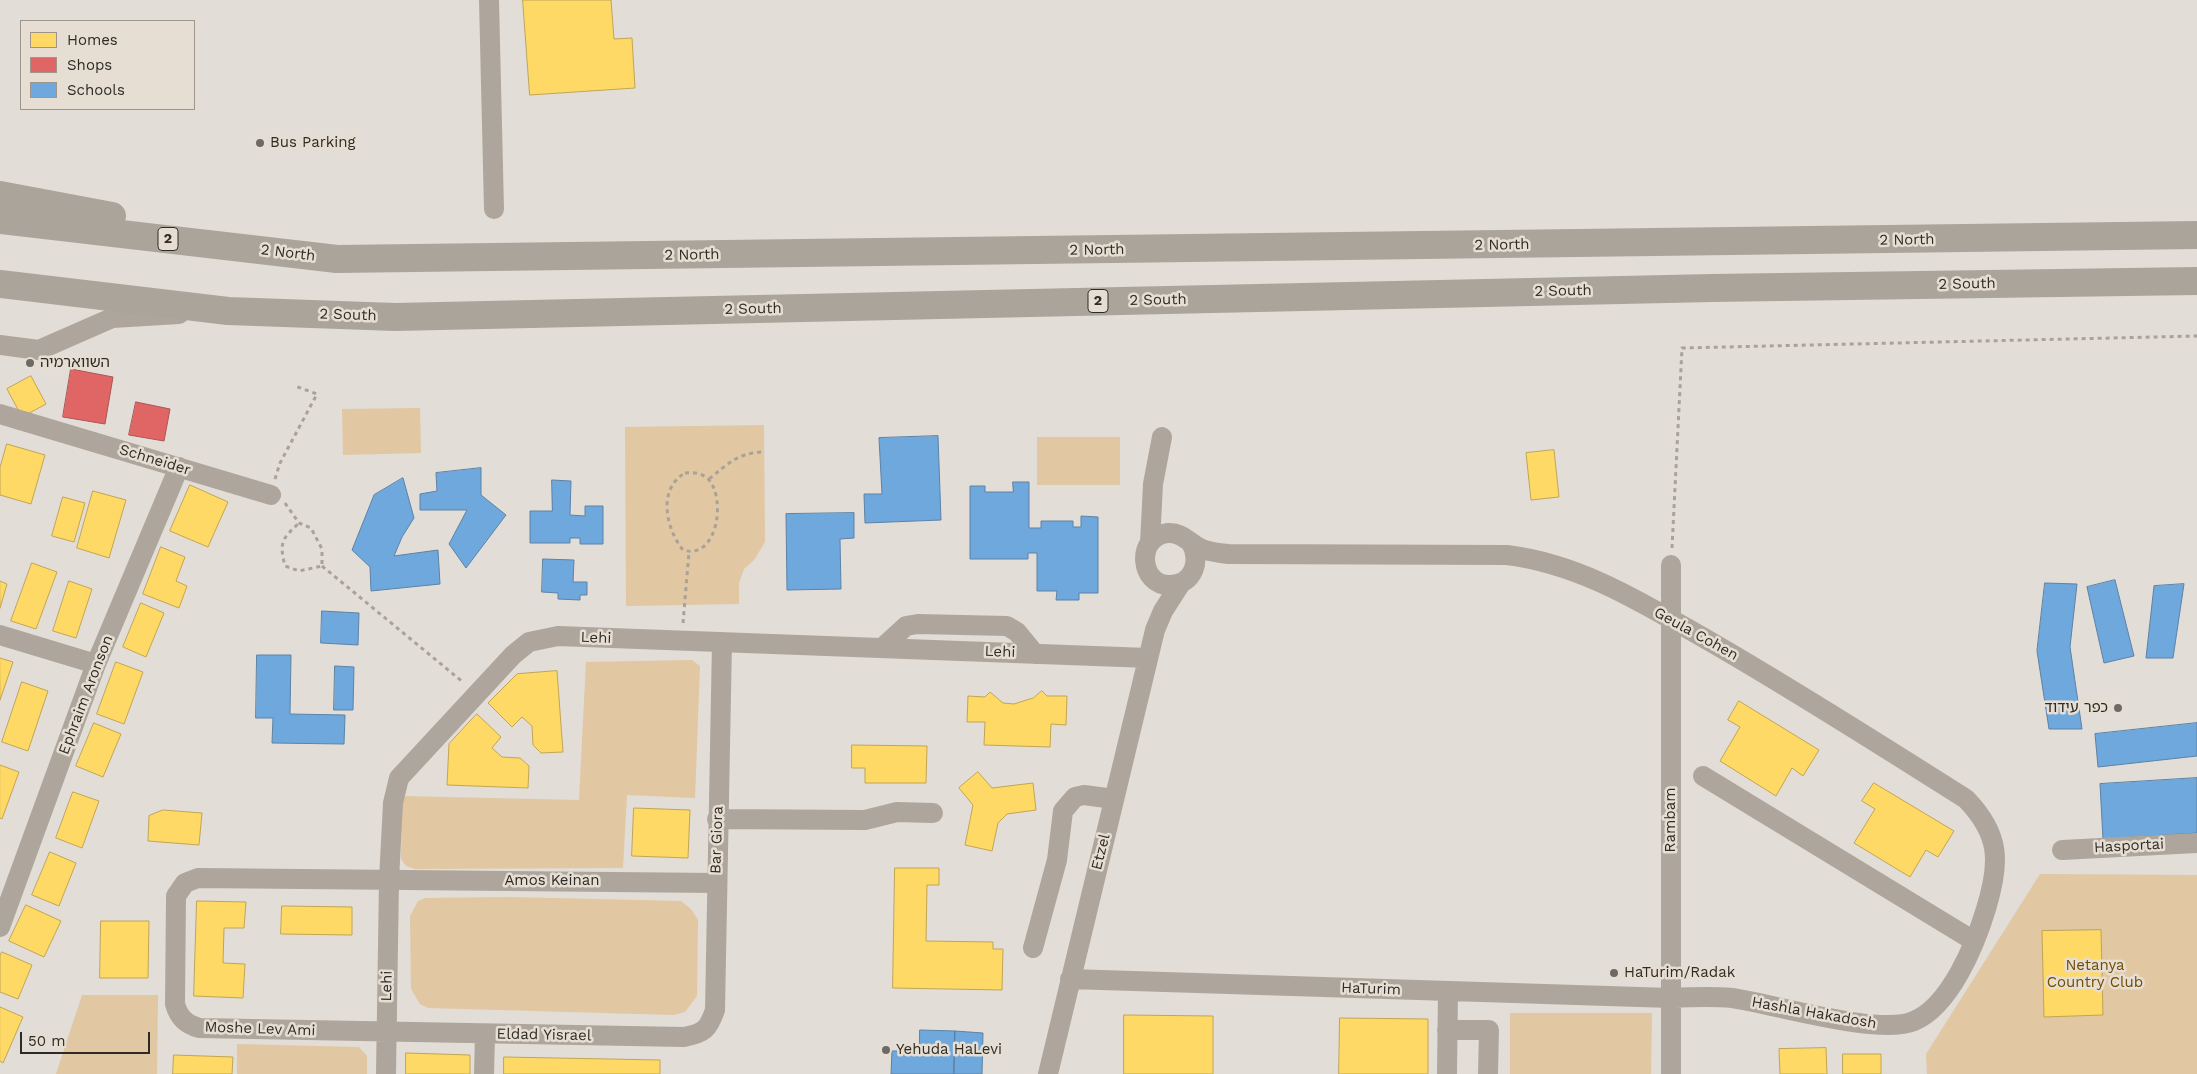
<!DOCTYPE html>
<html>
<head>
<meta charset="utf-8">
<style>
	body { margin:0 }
	#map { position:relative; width:2197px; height:1074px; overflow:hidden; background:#e2ddd7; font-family:"Work Sans",sans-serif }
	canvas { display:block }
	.legend { position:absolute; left:20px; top:20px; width:175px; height:90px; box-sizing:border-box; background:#e6ded2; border:1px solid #9c968d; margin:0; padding:6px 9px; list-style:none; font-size:15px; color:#2e2b26 }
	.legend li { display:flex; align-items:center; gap:10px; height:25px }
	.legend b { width:25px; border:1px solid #9c968d }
	.scale { position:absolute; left:20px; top:1032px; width:130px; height:22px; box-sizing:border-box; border:2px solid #2e2b26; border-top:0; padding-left:6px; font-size:15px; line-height:18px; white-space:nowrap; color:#2e2b26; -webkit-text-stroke:4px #e6ded2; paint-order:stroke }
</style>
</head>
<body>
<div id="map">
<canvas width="2197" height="1074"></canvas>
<ul class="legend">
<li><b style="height:14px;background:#ffd966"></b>Homes</li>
<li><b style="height:14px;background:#e06666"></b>Shops</li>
<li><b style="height:14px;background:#6fa8dc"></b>Schools</li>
</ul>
<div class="scale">50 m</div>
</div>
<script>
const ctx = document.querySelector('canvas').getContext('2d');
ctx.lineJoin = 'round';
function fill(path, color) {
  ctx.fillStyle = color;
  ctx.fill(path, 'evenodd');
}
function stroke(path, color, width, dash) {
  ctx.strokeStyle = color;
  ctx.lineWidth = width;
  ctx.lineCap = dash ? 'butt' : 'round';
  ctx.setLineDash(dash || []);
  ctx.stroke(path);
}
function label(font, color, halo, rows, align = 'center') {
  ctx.font = font + ' "Work Sans","Noto Sans Hebrew",sans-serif';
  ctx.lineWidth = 5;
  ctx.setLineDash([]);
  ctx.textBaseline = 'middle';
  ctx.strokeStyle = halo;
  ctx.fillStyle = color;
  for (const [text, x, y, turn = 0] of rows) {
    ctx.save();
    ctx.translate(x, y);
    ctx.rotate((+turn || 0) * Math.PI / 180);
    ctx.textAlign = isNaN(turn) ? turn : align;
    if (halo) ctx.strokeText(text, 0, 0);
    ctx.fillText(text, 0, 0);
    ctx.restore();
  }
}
fill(new Path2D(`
	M420,408L421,453L343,455L342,409Z
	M764,425L765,542L754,560L744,569L739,583V604L626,606L625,427Z
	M1037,437H1120V485H1037Z
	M692,660L700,666L695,798L627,795L623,868L415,869L406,866L401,859L402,796L579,800L586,662Z
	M2040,874L2197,875V1074H1927L1926,1054Z
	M509,897L681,901L691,909L698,920L697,996L685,1012L674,1015L428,1008L420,1004L411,989L410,916L418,901L425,898Z
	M82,995H158L157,1074H56Z
	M1510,1013H1652L1651,1074H1510Z
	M237,1044L359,1047L367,1056V1074H237Z`), '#e1c7a2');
const homes = new Path2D(`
	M523,0H611L614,39L632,38L635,88L530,95Z
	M31,376L46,404L22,417L7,389Z
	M7,444L45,455L31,504L0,495V468Z
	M1554,450L1559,497L1531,500L1526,453Z
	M190,485L228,502L208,547L170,531Z
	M93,491L126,500L109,558L77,548Z
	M63,497L85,503L74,542L52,536Z
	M161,547L185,557L176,581L187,586L179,608L143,594Z
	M32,563L57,572L36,629L11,621Z
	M0,581L7,584L0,608Z
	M69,581L92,589L76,638L53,631Z
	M141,603L164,613L146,657L123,647Z
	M0,658L13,662L0,700Z
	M116,662L143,672L124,724L97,714Z
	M557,671L563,752L541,753L533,745L532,726L522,717L512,727L488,703L517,674Z
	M22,682L48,691L28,751L2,742Z
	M1042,691L1047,696H1067L1066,725L1051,724L1050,747L984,745L985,722H967L968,696L985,697L990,692L1003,703L1014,704L1033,698Z
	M1739,701L1819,750L1803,776L1792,768L1776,796L1720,761L1740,727L1728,720Z
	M477,714L501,737L492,748L502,757L520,758L529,766L528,788L447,785L449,744Z
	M94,723L121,734L103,777L76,766Z
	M852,745L927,746L926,783H865V768H852Z
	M0,765L19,772L2,819L0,818Z
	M978,772L992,788L1033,783L1036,810L1007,814L998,823L992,851L965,845L973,805L959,788Z
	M1874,783L1954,831L1938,857L1926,850L1910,877L1854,843L1875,809L1862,801Z
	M73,792L99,801L82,848L56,838Z
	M634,808L690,810L688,858L632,856Z
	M163,810L202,813L199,845L148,841L149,816Z
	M50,852L76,863L59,906L32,895Z
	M895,868H939V885H927L926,941L993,942V949H1003L1002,990L893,988Z
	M197,901L246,902L244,928H224L223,963L245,964L243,998L194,996Z
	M26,905L61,921L44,957L9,941Z
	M282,906L352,907V935L281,934Z
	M101,921H149L148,978H100Z
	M2101,930L2103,1015L2044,1017L2042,931Z
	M2,952L32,965L18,999L0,992V956Z
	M0,1007L23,1017L3,1063L0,1061Z
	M1124,1015L1213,1016V1074H1124Z
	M1340,1018L1428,1019V1074H1339Z
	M1826,1048L1827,1074H1780L1779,1049Z
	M406,1053L470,1055V1074H406Z
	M1843,1054H1881V1074H1843Z
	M174,1055L233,1057L232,1074H173Z
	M504,1057L660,1060V1074H504Z`);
fill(homes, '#ffd966');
stroke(homes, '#c0a553', 1);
const shops = new Path2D(`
	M71,369L113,377L105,424L63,417Z
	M136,402L170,409L164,441L129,435Z`);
fill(shops, '#e06666');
stroke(shops, '#ab5453', 1);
const schools = new Path2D(`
	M938,436L941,520L865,523L864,494H882L879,438Z
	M481,468V495L506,515L466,568L449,544L467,510H420V494L437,491L436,473Z
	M403,478L414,518L402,537L394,556L438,550L440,584L371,591L370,567L352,550L374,495Z
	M552,480L571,481L570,515L585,516V506H603V544H580V538H570V543H530V511H552Z
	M1013,482H1029V528H1041V521H1073V527H1081V516L1098,517V593H1079V600H1056L1057,591H1037V553H1028V559H970V486H985V492H1013Z
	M854,513V538L840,539L841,589L787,590L786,514Z
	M543,559L574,560L573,582H587V595H580V600L558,599V593L542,592Z
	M2115,580L2134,656L2104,663L2087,587Z
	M2045,583L2077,584L2070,647L2082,729H2049L2037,651Z
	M2184,584L2173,658H2146L2154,586Z
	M322,611L359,613L358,645L321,643Z
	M257,655H291L290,714L345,715L344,744L272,743L273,718H256Z
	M335,666L354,667L353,710H334Z
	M2197,723V756L2098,767L2095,734Z
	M2197,778V833L2103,839L2100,784Z
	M920,1030L955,1031L954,1074H891L892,1051H919Z
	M955,1031L983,1033L982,1074H954Z`);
fill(schools, '#6fa8dc');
stroke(schools, '#5c82a5', 1);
stroke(new Path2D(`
	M685,473C693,472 701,473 707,478C727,496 718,561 683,550C666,529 657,489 685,473Z
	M275,479L280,463L317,394L295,386
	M709,479C728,464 737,453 763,452
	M285,503L299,523L311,528L322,549V566L299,571L285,566C279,542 282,539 299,523
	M1672,548L1682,348L2197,336
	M322,566L464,683
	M683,623L689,552`), '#a8a29b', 3, [4, 4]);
stroke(new Path2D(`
	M489,0L494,209
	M0,345L39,350L112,318L179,314
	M0,414L271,495
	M1150,543L1153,484L1162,437
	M0,635L96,664
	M882,648L906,626L918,624L1007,626L1017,632L1035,654
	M1703,776L1974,941
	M717,819L865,820L897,812L933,813
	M2062,850L2197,843
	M716,883L198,878L185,883L176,896L175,1004C179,1018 186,1024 199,1028L684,1037C704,1033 708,1030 715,1010L722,642
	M0,927L96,664L179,467
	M1033,948L1057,860L1063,811L1075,797L1084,795L1114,799
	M1070,979L1671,998C1691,997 1711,996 1732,998C1774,1004 1879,1036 1914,1021C1950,1006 1975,945 1986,909C2000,863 2001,835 1966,799C1879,744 1793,689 1704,638C1641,602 1580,564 1507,555L1228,554C1219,553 1210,552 1202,549C1190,544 1182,532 1168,533C1135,536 1139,587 1171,585C1194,584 1201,560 1191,543
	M1447,1030H1489L1488,1074
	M386,1074L389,880L393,803L399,778L513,655L529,642L558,636L1148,658
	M484,1074L485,1034
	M1048,1074L1155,630L1163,611L1181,583
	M1447,1074L1448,991
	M1671,1074V565`), '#aea69c', 20);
stroke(new Path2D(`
	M0,195L112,216
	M0,220L337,259L2197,235
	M0,284L228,311L395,317L1712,288L2197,281`), '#aba49b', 28);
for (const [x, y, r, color] of [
	[260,143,5,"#6d6964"],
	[30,363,5,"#6d6964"],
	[2118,708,5,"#6d6964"],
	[1614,973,5,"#6d6964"],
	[886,1050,5,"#6d6964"]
]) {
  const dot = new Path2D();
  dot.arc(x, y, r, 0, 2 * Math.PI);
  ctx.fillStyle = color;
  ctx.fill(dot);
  stroke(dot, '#e6ded2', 2);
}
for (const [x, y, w] of [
	[168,239,20],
	[1098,301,20]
]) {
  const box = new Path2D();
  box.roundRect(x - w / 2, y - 11.5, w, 23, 4);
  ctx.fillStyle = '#e6ded2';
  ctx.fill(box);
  stroke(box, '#2e2b26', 1);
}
label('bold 14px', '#2e2b26', null, [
	["2",168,239],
	["2",1098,301]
]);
label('15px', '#2e2b26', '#e6ded2', [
	["Bus Parking",270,143],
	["השווארמיה",40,363],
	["כפר עידוד",2108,708,"right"],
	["HaTurim/Radak",1624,973],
	["Yehuda HaLevi",896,1050]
], 'left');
label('15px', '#2e2b26', '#e6ded2', [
	["2 North",1907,240,-1],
	["2 North",1502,245,-1],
	["2 North",1097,250,-1],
	["2 North",288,253,7],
	["2 North",692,255,-1],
	["2 South",1967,284,-1],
	["2 South",1563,291,-1],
	["2 South",1158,300,-1],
	["2 South",753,309,-1],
	["2 South",348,315,2],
	["Schneider",155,460,17],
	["Geula Cohen",1696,634,29],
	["Lehi",596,638,2],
	["Lehi",1000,652,2],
	["Ephraim Aronson",86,695,-69],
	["Rambam",1671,820,-90],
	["Bar Giora",717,840,-88],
	["Hasportai",2129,846,-3],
	["Etzel",1101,852,-76],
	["Amos Keinan",552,881],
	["Lehi",387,986,-89],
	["HaTurim",1371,989,2],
	["Hashla Hakadosh",1814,1013,10],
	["Moshe Lev Ami",260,1029,2],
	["Eldad Yisrael",544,1035,1]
]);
label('15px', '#724c04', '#e6ded2', [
	["Netanya",2095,966],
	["Country Club",2095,983]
]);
</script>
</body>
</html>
